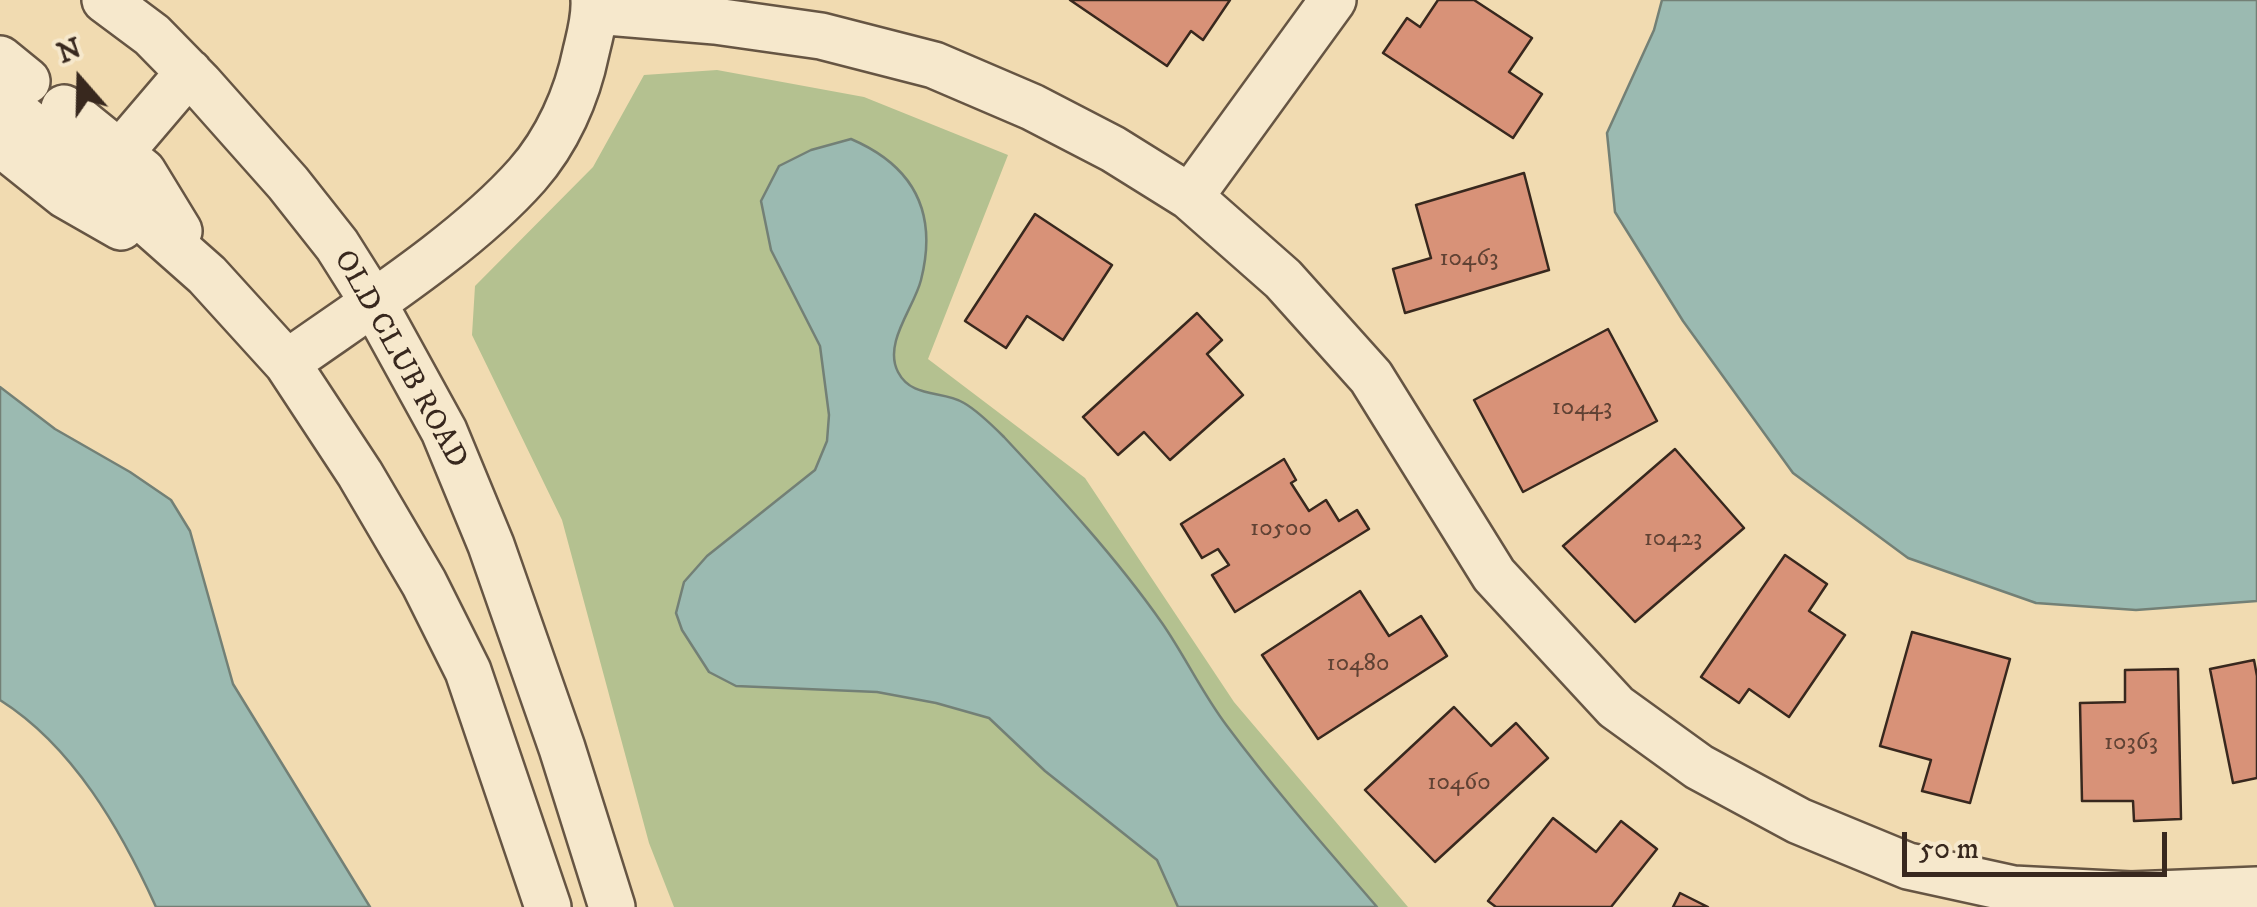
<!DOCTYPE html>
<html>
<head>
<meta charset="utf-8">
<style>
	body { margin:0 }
	#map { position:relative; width:2257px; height:907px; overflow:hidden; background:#f1dbb1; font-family:"IM FELL DW Pica",serif }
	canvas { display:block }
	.north { position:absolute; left:30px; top:30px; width:100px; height:100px; -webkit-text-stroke:8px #f6e8cc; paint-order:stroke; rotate:340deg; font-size:28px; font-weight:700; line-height:40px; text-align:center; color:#38281e }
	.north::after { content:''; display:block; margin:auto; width:35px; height:45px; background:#38281e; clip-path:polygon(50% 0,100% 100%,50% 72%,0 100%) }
	.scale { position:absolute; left:1902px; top:832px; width:265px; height:45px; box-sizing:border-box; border:5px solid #38281e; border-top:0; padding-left:12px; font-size:30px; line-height:35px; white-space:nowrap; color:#38281e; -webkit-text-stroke:8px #f6e8cc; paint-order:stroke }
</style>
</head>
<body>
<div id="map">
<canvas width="2257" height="907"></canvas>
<div class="north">N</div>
<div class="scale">50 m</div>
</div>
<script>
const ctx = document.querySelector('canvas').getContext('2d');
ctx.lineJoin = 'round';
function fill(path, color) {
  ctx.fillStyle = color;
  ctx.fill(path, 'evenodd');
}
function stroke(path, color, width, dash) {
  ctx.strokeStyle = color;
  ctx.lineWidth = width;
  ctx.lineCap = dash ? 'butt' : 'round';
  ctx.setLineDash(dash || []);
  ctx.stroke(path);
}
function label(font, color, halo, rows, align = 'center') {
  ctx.font = font + ' "IM FELL DW Pica",serif';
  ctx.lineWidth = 8;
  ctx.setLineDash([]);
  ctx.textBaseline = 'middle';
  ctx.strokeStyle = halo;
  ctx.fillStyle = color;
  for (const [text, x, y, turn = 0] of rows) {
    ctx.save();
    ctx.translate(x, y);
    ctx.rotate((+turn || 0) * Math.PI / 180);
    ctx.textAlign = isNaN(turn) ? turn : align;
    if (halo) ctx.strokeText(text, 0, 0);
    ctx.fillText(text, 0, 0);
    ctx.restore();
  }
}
fill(new Path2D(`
	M717,70L864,97L1008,155L928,359L1085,478L1234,702L1408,907H674L649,843L562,520L472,335L475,286L593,167L644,75Z`), '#b4c190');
const water = new Path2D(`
	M1662,0H2257V601L2136,610L2036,603L1908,558L1793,473L1683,321L1615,212L1607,133L1654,30Z
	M851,139C914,166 938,213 921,280C914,308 883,343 898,372C912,399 943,390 964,403C978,411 993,426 1004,437C1060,497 1115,556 1162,623C1185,656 1202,693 1227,726C1274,789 1326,848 1377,907H1178L1157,860L1045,771L989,718L936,703L877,692L736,686L709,672L682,630L676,613L684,582L707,556L815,470L827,441L829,415L820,346L771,250L761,201L779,166L811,150Z
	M0,387L55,429L130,472L171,500L190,531L233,684L370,907H156C121,830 73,746 0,700Z`);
fill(water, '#9bbab1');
stroke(water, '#738076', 2.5);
const building = new Path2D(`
	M1070,0H1230L1203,40L1191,31L1167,66Z
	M1438,0H1474L1532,38L1509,72L1542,94L1513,138L1383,53L1407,18L1420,27Z
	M1524,173L1549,270L1405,313L1393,269L1431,258L1416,205Z
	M1035,214L1112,265L1063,340L1027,316L1006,348L965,321Z
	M1197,313L1222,340L1207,354L1243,395L1170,460L1144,432L1118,455L1083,417Z
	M1608,329L1657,421L1523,492L1474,400Z
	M1675,449L1744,528L1635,622L1563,546Z
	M1284,459L1296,480L1291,483L1309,511L1326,500L1339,521L1357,510L1369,529L1235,612L1212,575L1229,565L1218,549L1202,558L1181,524Z
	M1785,555L1827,584L1809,611L1845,635L1789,717L1749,689L1739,703L1701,677Z
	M1360,591L1389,636L1421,616L1447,656L1318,739L1262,655Z
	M1912,632L2010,659L1970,803L1922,791L1931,760L1880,746Z
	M2254,660L2257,676V778L2233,783L2210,669Z
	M2178,669L2181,819L2134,821L2133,801H2082L2080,703L2125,702V670Z
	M1454,707L1491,746L1516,723L1548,758L1435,862L1365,790Z
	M1553,818L1596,852L1621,821L1657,849L1611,907H1496L1488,901Z
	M1680,893L1708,907H1673Z`);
fill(building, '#d89278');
stroke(building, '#38281e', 2.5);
const minor = new Path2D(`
	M105,0L152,35L200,84L288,183L337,245L373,302L444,431L491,545L562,748L612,907
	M595,11L715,21L821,36L934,65L1032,107L1113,149L1190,197L1283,279L1371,377L1494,575L1616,707L1699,767L1799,821L1908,866L2013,889L2131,895L2257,890
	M0,59L27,81
	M0,99L120,198L207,275L287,363L360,474L424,583L468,671L548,907
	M64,108L143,172L179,231
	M0,143L65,195L121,227
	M102,174L189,72
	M1190,197L1333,0
	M287,363C363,309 466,244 527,175C557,141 577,96 586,52C590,35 595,18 594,0`);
stroke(minor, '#665543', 50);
stroke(minor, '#f6e8cc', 45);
label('25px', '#604234', null, [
	["10463",1469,260],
	["10443",1582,409],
	["10500",1281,530],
	["10423",1673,540],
	["10480",1358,665],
	["10363",2131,744],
	["10460",1459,784]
]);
label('30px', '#38281e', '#f6e8cc', [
	["OLD CLUB ROAD",399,360,61]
]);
</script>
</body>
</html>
